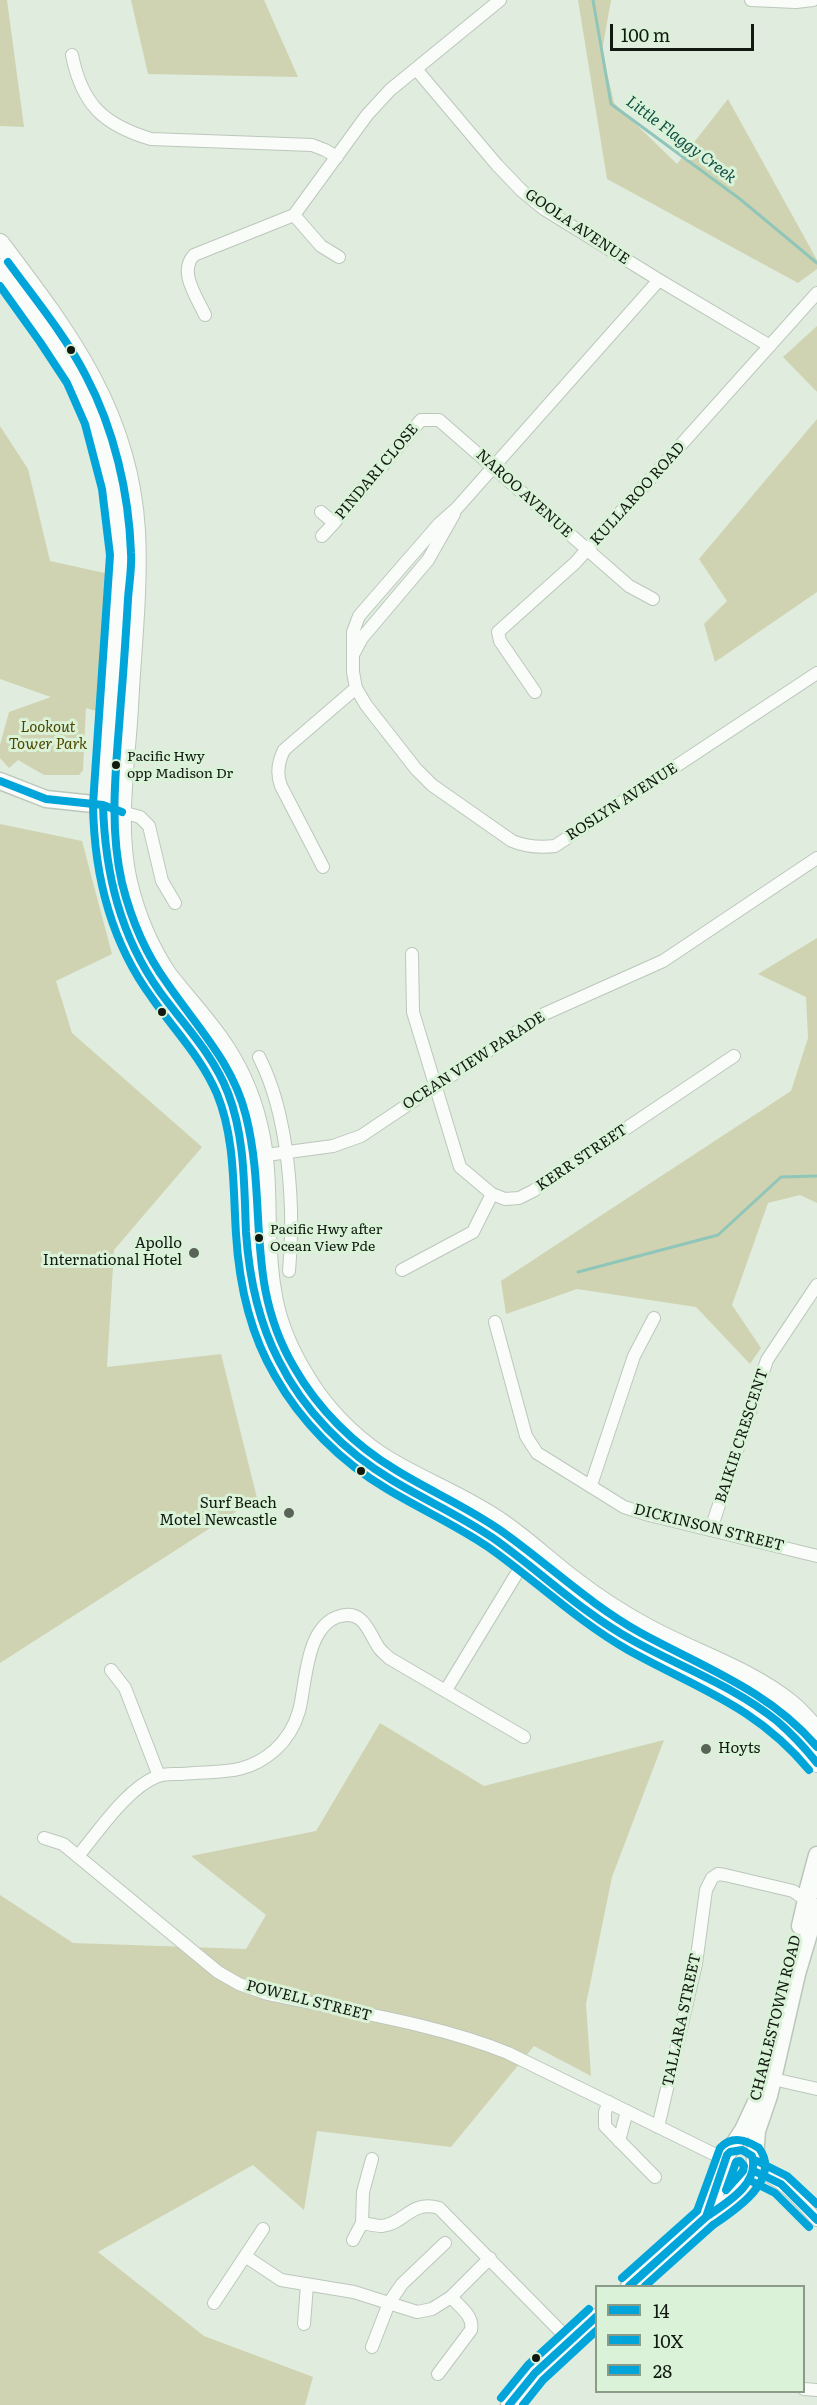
<!DOCTYPE html>
<html>
<head>
<meta charset="utf-8">
<style>
	body { margin:0 }
	#map { position:relative; width:817px; height:2405px; overflow:hidden; background:#dfecde; font-family:Literata,serif }
	canvas { display:block }
	.legend { position:absolute; left:595px; top:2285px; width:210px; height:108px; box-sizing:border-box; background:#daf2d8; border:2px solid #8a9b88; margin:0; padding:8px 10px; list-style:none; font-size:18px; color:#111910 }
	.legend li { display:flex; align-items:center; gap:12px; height:30px }
	.legend b { width:30px; border:2px solid #8a9b88 }
	.scale { position:absolute; left:610px; top:24px; width:144px; height:27px; box-sizing:border-box; border:3px solid #111910; border-top:0; padding-left:8px; font-size:18px; line-height:21px; white-space:nowrap; color:#111910; -webkit-text-stroke:4px #daf2d8; paint-order:stroke }
</style>
</head>
<body>
<div id="map">
<canvas width="817" height="2405"></canvas>
<ul class="legend">
<li><b style="height:8px;background:#02a5d9"></b>14</li>
<li><b style="height:8px;background:#02a5d9"></b>10X</li>
<li><b style="height:8px;background:#02a5d9"></b>28</li>
</ul>
<div class="scale">100 m</div>
</div>
<script>
const ctx = document.querySelector('canvas').getContext('2d');
ctx.lineJoin = 'round';
function fill(path, color) {
  ctx.fillStyle = color;
  ctx.fill(path, 'evenodd');
}
function stroke(path, color, width, dash) {
  ctx.strokeStyle = color;
  ctx.lineWidth = width;
  ctx.lineCap = dash ? 'butt' : 'round';
  ctx.setLineDash(dash || []);
  ctx.stroke(path);
}
function label(font, color, halo, rows, align = 'center') {
  ctx.font = font + ' Literata,serif';
  ctx.lineWidth = 6;
  ctx.setLineDash([]);
  ctx.textBaseline = 'middle';
  ctx.strokeStyle = halo;
  ctx.fillStyle = color;
  for (const [text, x, y, turn = 0] of rows) {
    ctx.save();
    ctx.translate(x, y);
    ctx.rotate((+turn || 0) * Math.PI / 180);
    ctx.textAlign = isNaN(turn) ? turn : align;
    if (halo) ctx.strokeText(text, 0, 0);
    ctx.fillText(text, 0, 0);
    ctx.restore();
  }
}
fill(new Path2D(`
	M0,0H7L24,127L0,126Z
	M131,0H264L298,77L148,74Z
	M578,0H611L602,51L614,103L677,164L728,99L817,260V269L798,283L607,179Z
	M817,326V392L783,357Z
	M817,419V592L715,662L704,624L727,601L699,559Z
	M0,426L28,469L50,561L109,574L100,712L86,708L83,770L79,775H44L18,760L9,768L0,758V745L9,712L51,697L0,679Z
	M0,824L82,841L112,954L56,981L72,1033L202,1147L114,1250L107,1367L221,1354L257,1498L0,1663Z
	M817,938V1203L800,1195L768,1203L732,1305L761,1348L750,1364L696,1307L577,1289L506,1314L501,1281L791,1091L808,1038L806,997L758,974Z
	M380,1723L484,1786L664,1740L612,1877L586,2004L591,2076L534,2046L451,2147L317,2131L304,2210L253,2165L98,2252L204,2336L313,2377L305,2405H0V1895L73,1943L246,1949L266,1915L191,1856L316,1831Z`), '#d0d3b1');
stroke(new Path2D(`
	M593,0L611,104L740,199L817,263
	M578,1272L718,1235L781,1177L817,1176`), '#90c6b9', 3);
const minor = new Path2D(`
	M751,0L796,2L813,0
	M72,55C82,105 104,125 151,139L312,145L325,150L337,157
	M416,69L497,165L521,190L544,209L659,280L770,346
	M294,215L321,246L339,257
	M659,280L457,508L439,524L359,616L353,632V672L356,688L366,705L416,769L432,785L512,841C527,847 539,848 555,846L817,673
	M205,315C197,297 178,272 194,255L294,215L367,115L390,90L500,0
	M321,512L334,523L421,420H439L629,586L653,599
	M322,536L334,523
	M354,653L362,638L428,560L454,514
	M535,692L500,641L498,632L575,563L817,293
	M122,812L140,817L149,826L162,881L175,903
	M323,867L281,786C276,773 278,762 284,750L356,688
	M412,954L413,1012L460,1167L492,1194L505,1199L519,1198L533,1191L734,1056
	M259,1057C289,1115 295,1207 289,1271
	M244,1158L333,1146L361,1136L542,1015L663,961L817,858
	M402,1270L473,1232L492,1194
	M495,1322L526,1436L537,1453L624,1507L649,1515L817,1556
	M591,1485L634,1356L654,1318
	M711,1529L767,1360L817,1285
	M111,1670L125,1688L159,1776
	M446,1690L528,1555
	M44,1838L63,1844L218,1972L239,1984L268,1994C346,2011 434,2023 508,2053L724,2159
	M78,1856C99,1831 127,1788 158,1776C165,1773 174,1774 181,1774C218,1770 244,1777 275,1750C286,1740 295,1725 299,1711C306,1686 305,1629 337,1617C364,1607 369,1634 379,1648C382,1652 386,1655 389,1658L524,1737
	M773,2079L817,2089
	M609,2102L605,2112V2126L655,2177
	M658,2127L696,1964L706,1890L712,1878L718,1874L725,1875L793,1891L806,1900
	M619,2141L627,2111
	M754,2171C782,2178 799,2200 817,2220
	M362,2223C368,2224 376,2226 382,2226C406,2223 410,2200 439,2208L571,2342
	M353,2240L362,2223L363,2192L372,2159
	M245,2256L281,2280L354,2292L417,2312L432,2309L451,2297L490,2258
	M214,2303L263,2229
	M304,2324L307,2285
	M372,2347L389,2303L402,2284L445,2243
	M438,2374L471,2330C474,2316 460,2307 451,2297
	M804,2389L817,2390`);
const major = new Path2D(`
	M0,781L46,799L103,805L122,812
	M806,1896L817,1855
	M800,1926L806,1900L817,1883
	M706,2217L719,2183L724,2159L743,2130L757,2100
	M629,2286L706,2217L731,2200L754,2171L757,2131L769,2096L797,1974L817,1907
	M509,2405L535,2373L596,2317`);
const highway = new Path2D(`
	M0,243C68,333 129,412 136,531C139,589 132,648 129,706C126,764 115,825 128,882C136,915 149,947 168,975C185,997 204,1017 220,1040C237,1064 251,1095 258,1124C272,1179 262,1235 272,1290C276,1319 289,1350 305,1376C323,1407 351,1436 381,1456C420,1481 464,1496 502,1523C528,1541 550,1562 575,1581C597,1598 620,1613 644,1626C692,1653 748,1669 791,1704C801,1712 809,1722 817,1731
	M0,268C26,304 54,339 76,378C105,433 116,494 121,555L103,805C103,873 120,937 160,992C187,1028 210,1050 228,1093C252,1155 240,1219 252,1283C257,1313 269,1346 285,1373C307,1411 340,1445 376,1470C413,1495 456,1512 493,1538C540,1571 581,1612 632,1640C699,1678 770,1698 817,1763`);
stroke(minor, '#bcc7bb', 14);
stroke(major, '#bcc7bb', 19);
stroke(highway, '#bcc7bb', 20);
stroke(minor, '#fafcfa', 12);
stroke(major, '#fafcfa', 16);
stroke(highway, '#fafcfa', 18);
stroke(new Path2D(`
	M0,781L46,799L103,805L122,812
	M103,805C105,873 120,936 160,992C184,1025 213,1054 228,1093C245,1137 244,1185 246,1232C249,1277 258,1321 279,1361C304,1411 345,1452 392,1480C425,1500 461,1516 493,1538C540,1571 581,1612 632,1640C680,1667 734,1686 777,1721C792,1734 805,1748 817,1763`), '#02a5d9', 8);
stroke(new Path2D(`
	M0,286L40,342L67,383L85,424L102,489L110,555L93,804C94,874 110,941 152,998C174,1030 202,1058 217,1094C235,1138 233,1187 236,1234C239,1284 249,1332 275,1376C301,1422 341,1462 387,1489C420,1509 456,1525 488,1547C535,1580 577,1621 628,1650C698,1689 756,1706 809,1770`), '#02a5d9', 8);
stroke(new Path2D(`
	M8,262C35,299 65,335 86,376C114,429 129,493 131,553C132,568 129,584 128,599C126,632 124,666 121,700C117,761 108,822 122,883C131,919 145,953 167,983C197,1027 233,1063 246,1116C268,1204 244,1282 294,1367C318,1409 354,1445 396,1470C430,1491 467,1507 500,1530C547,1563 589,1604 641,1633C703,1667 770,1691 817,1747`), '#02a5d9', 8);
stroke(new Path2D(`
	M742,2150L752,2156C760,2184 726,2203 706,2217L727,2155L730,2152Z
	M754,2171L781,2184L817,2220
	M706,2217L634,2282L629,2286Z
	M509,2405L535,2373L596,2317`), '#02a5d9', 8);
stroke(new Path2D(`
	M751,2181L775,2193L809,2227
	M697,2211L720,2148C732,2135 746,2140 759,2148C782,2180 735,2210 713,2225
	M523,2405L543,2380L596,2331`), '#02a5d9', 8);
stroke(new Path2D(`
	M740,2161L744,2166L743,2171L726,2190L736,2162Z
	M757,2161L787,2176L817,2204
	M622,2278L697,2211
	M645,2286L713,2225
	M501,2398L528,2365L589,2309`), '#02a5d9', 8);
for (const [x, y, r, color] of [
	[71,350,5,"#111910"],
	[116,765,5,"#111910"],
	[162,1012,5,"#111910"],
	[259,1238,5,"#111910"],
	[194,1253,6,"#596358"],
	[361,1471,5,"#111910"],
	[289,1513,6,"#596358"],
	[706,1749,6,"#596358"],
	[536,2358,5,"#111910"]
]) {
  const dot = new Path2D();
  dot.arc(x, y, r, 0, 2 * Math.PI);
  ctx.fillStyle = color;
  ctx.fill(dot);
  stroke(dot, '#daf2d8', 2);
}
label('14px', '#111910', '#daf2d8', [
	["Pacific Hwy",127,757],
	["opp Madison Dr",127,774],
	["Pacific Hwy after",270,1230],
	["Ocean View Pde",270,1247]
], 'left');
label('15px', '#111910', '#daf2d8', [
	["GOOLA AVENUE",577,227,34],
	["PINDARI CLOSE",377,472,-50],
	["NAROO AVENUE",524,494,42],
	["KULLAROO ROAD",638,494,-48],
	["ROSLYN AVENUE",622,802,-33],
	["OCEAN VIEW PARADE",474,1061,-33],
	["KERR STREET",582,1158,-34],
	["BAIKIE CRESCENT",742,1436,-72],
	["DICKINSON STREET",709,1528,14],
	["POWELL STREET",309,2001,14],
	["CHARLESTOWN ROAD",776,2018,-76],
	["TALLARA STREET",682,2020,-78]
]);
label('italic 15px', '#4f4801', '#daf2d8', [
	["Lookout",48,728],
	["Tower Park",48,745]
]);
label('15px', '#111910', '#daf2d8', [
	["Apollo",182,1244],
	["International Hotel",182,1261],
	["Surf Beach",277,1504],
	["Motel Newcastle",277,1521],
	["Hoyts",718,1749,"left"]
], 'right');
label('italic 16px', '#104f47', '#daf2d8', [
	["Little Flaggy Creek",681,140,37]
]);
</script>
</body>
</html>
